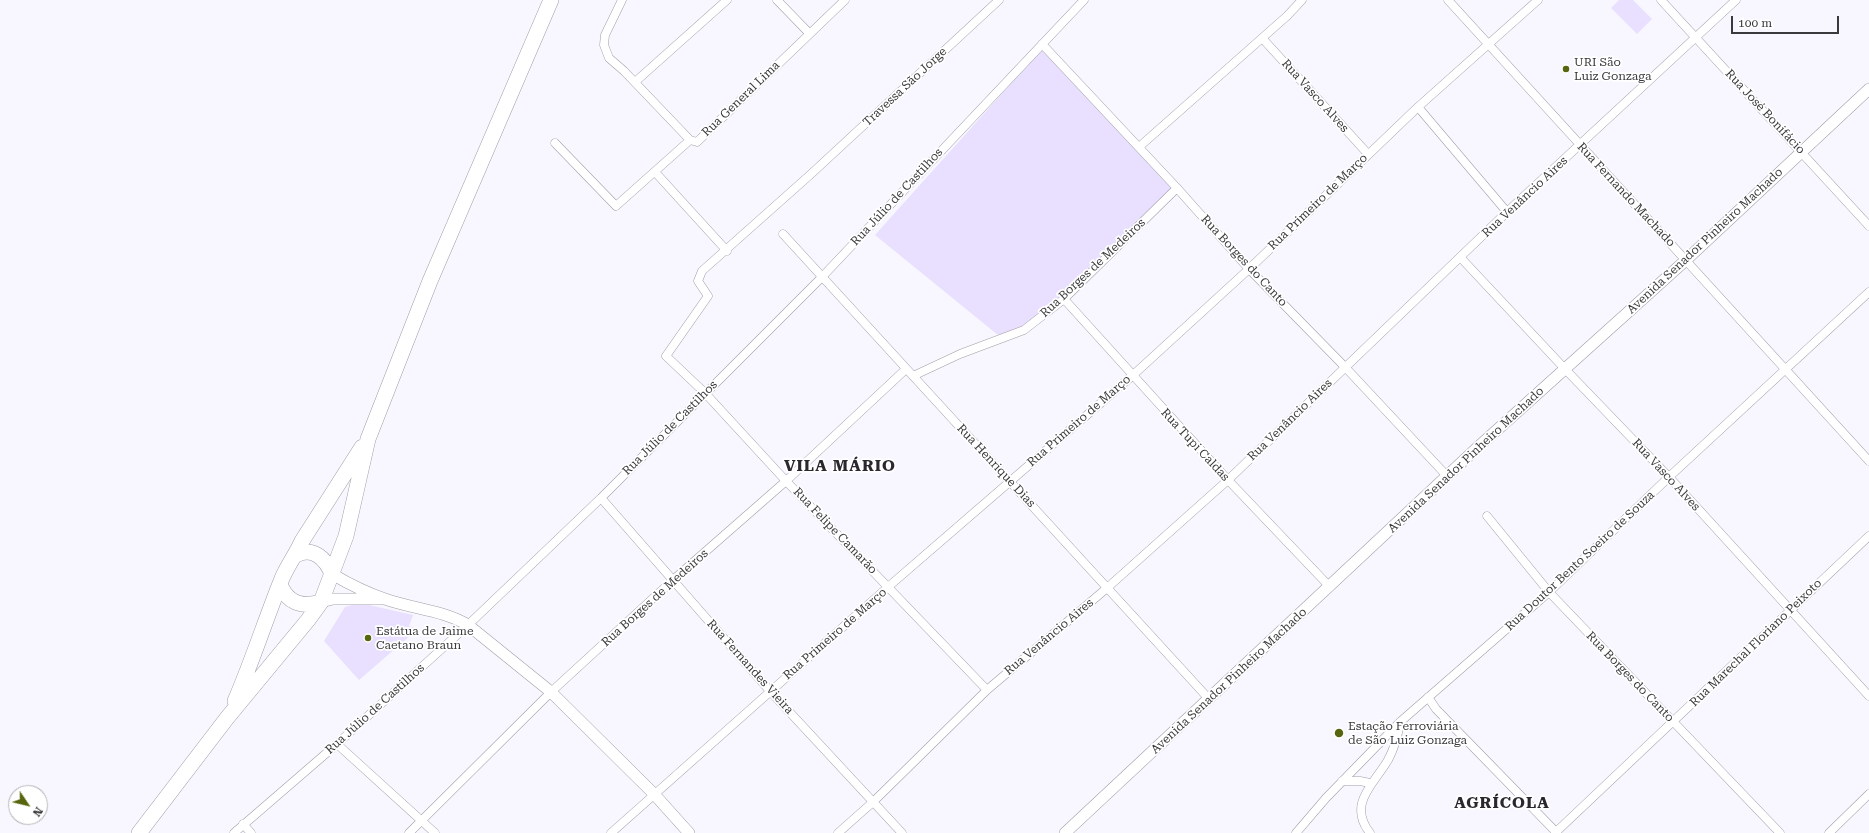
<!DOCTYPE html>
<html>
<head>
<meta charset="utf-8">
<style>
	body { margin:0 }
	#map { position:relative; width:1869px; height:833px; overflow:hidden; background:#f8f6fe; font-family:"Roboto Serif",serif }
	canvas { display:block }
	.north { position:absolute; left:8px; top:785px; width:40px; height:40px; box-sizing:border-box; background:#fff; border:1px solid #b0b0b1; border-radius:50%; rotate:125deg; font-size:11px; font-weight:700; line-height:16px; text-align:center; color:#3a393c }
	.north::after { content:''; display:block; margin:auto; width:14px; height:18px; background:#56660e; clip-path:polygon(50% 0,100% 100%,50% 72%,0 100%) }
	.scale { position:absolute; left:1731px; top:16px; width:108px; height:18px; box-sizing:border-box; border:2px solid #3a393c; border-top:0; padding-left:5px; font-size:12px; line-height:14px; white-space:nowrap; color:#3a393c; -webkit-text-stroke:3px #fff; paint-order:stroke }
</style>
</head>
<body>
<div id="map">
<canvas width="1869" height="833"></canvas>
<div class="north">N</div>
<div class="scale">100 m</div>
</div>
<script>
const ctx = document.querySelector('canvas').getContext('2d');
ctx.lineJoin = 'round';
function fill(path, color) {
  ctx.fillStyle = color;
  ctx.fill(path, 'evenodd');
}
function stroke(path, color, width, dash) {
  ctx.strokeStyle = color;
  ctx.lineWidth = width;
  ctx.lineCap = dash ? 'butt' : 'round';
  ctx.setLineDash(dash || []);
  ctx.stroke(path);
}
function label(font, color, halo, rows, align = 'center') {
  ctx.font = font + ' "Roboto Serif",serif';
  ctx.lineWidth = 3.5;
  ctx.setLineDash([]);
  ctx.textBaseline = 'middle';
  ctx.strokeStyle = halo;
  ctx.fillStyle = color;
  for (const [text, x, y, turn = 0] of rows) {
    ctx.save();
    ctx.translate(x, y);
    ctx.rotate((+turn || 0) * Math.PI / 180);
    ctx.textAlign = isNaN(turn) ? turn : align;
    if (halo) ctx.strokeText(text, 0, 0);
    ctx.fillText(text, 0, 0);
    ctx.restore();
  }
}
fill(new Path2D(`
	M1619,0H1633L1652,19L1637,34L1611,8Z
	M1042,49L1175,188L1062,299L1023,329L998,335L875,235Z
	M360,603L413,615L409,626L418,629L359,680L324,641L345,607Z`), '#e9dffe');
const street = new Path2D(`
	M622,0L605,35L604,45L609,58L624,71L690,140
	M777,0L809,33
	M1448,0L1869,461
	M1661,0L1869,226
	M1262,38L1368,154
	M1042,44L1177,188L1249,269L1345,367L1447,476
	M635,82L727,0
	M1418,107L1507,212
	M690,140L697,142L845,0
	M555,143L616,206L690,140
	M1139,147L1287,16L1302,0
	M655,172L727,251
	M783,234L1209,699
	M1460,257L1565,369L1669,477L1869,696
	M1064,299L1228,480L1330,587
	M913,376L960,354L1024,330L1064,299L1177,188
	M601,498L770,691L902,833
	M1487,516L1549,592L1780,833
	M987,690L786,481L705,393L666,356L708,296L698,281L702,271L811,174L999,0
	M1428,697L1436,709L1557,833
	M337,744L435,833
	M1342,781H1360L1370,783
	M243,824L251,833
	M234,833L337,744L468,625L601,498L822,277L1084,0
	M409,833L551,692L673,580L786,481L906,369
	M611,833L888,587L1132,376L1249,269L1418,107L1538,0
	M838,833L873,802L987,690L1107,588L1228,480L1507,212L1736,0
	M1296,833L1326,798L1400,722L1549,592L1669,477L1869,292
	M1370,833C1347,804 1374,784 1388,760C1395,747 1398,736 1400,722
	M1555,833L1869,536
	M1829,833L1869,794`);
const secondary = new Path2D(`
	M332,574C349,584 367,593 385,599C413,609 443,610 468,625L551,692L654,794L689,833
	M321,602L333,599H381
	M1065,833L1477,448L1686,260L1869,89`);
const highway = new Path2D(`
	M296,555C313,546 326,559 332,574
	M280,584C287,603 302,608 321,602
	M235,701C252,662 265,621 281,581C286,567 296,555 302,541L362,447
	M139,833L227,718L308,620L321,602L346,536L368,439L430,281L551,0`);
stroke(street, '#a09ea6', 9);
stroke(secondary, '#a09ea6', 12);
stroke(highway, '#a09ea6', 16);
stroke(street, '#fff', 8);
stroke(secondary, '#fff', 11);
stroke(highway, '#fff', 15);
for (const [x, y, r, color] of [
	[1566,69,4,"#56660e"],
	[368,638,4,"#56660e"],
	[1339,733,5,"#56660e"]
]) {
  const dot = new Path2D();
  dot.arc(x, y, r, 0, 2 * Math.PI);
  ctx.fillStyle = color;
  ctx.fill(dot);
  stroke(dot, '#fff', 1.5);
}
label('12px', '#3a393c', '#fff', [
	["URI São",1574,62],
	["Luiz Gonzaga",1574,76],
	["Estátua de Jaime",376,631],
	["Caetano Braun",376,645],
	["Estação Ferroviária",1348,726],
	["de São Luiz Gonzaga",1348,740]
], 'left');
label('12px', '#3a393c', '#fff', [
	["Travessa São Jorge",905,87,-43],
	["Rua Vasco Alves",1315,96,48],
	["Rua General Lima",741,99,-44],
	["Rua José Bonifácio",1765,112,47],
	["Rua Fernando Machado",1626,195,47],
	["Rua Júlio de Castilhos",897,197,-47],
	["Rua Venâncio Aires",1525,197,-43],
	["Rua Primeiro de Março",1318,202,-44],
	["Avenida Senador Pinheiro Machado",1705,241,-43],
	["Rua Borges do Canto",1244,261,47],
	["Rua Borges de Medeiros",1093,268,-43],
	["Rua Venâncio Aires",1290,420,-44],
	["Rua Primeiro de Março",1079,421,-41],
	["Rua Júlio de Castilhos",670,428,-45],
	["Rua Tupi Caldas",1195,445,47],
	["Avenida Senador Pinheiro Machado",1466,460,-43],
	["Rua Henrique Dias",996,466,47],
	["Rua Vasco Alves",1666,475,47],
	["Rua Felipe Camarão",835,531,46],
	["Rua Doutor Bento Soeiro de Souza",1580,561,-43],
	["Rua Borges de Medeiros",655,598,-42],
	["Rua Primeiro de Março",835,634,-41],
	["Rua Venâncio Aires",1049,637,-40],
	["Rua Marechal Floriano Peixoto",1756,643,-44],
	["Rua Fernandes Vieira",750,667,48],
	["Rua Borges do Canto",1630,677,46],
	["Avenida Senador Pinheiro Machado",1229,681,-43],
	["Rua Júlio de Castilhos",375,709,-42]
]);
ctx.letterSpacing = '1px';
label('bold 16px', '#2a282e', '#fff', [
	["VILA MÁRIO",840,466],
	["AGRÍCOLA",1502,803]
]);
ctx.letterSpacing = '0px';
</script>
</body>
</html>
